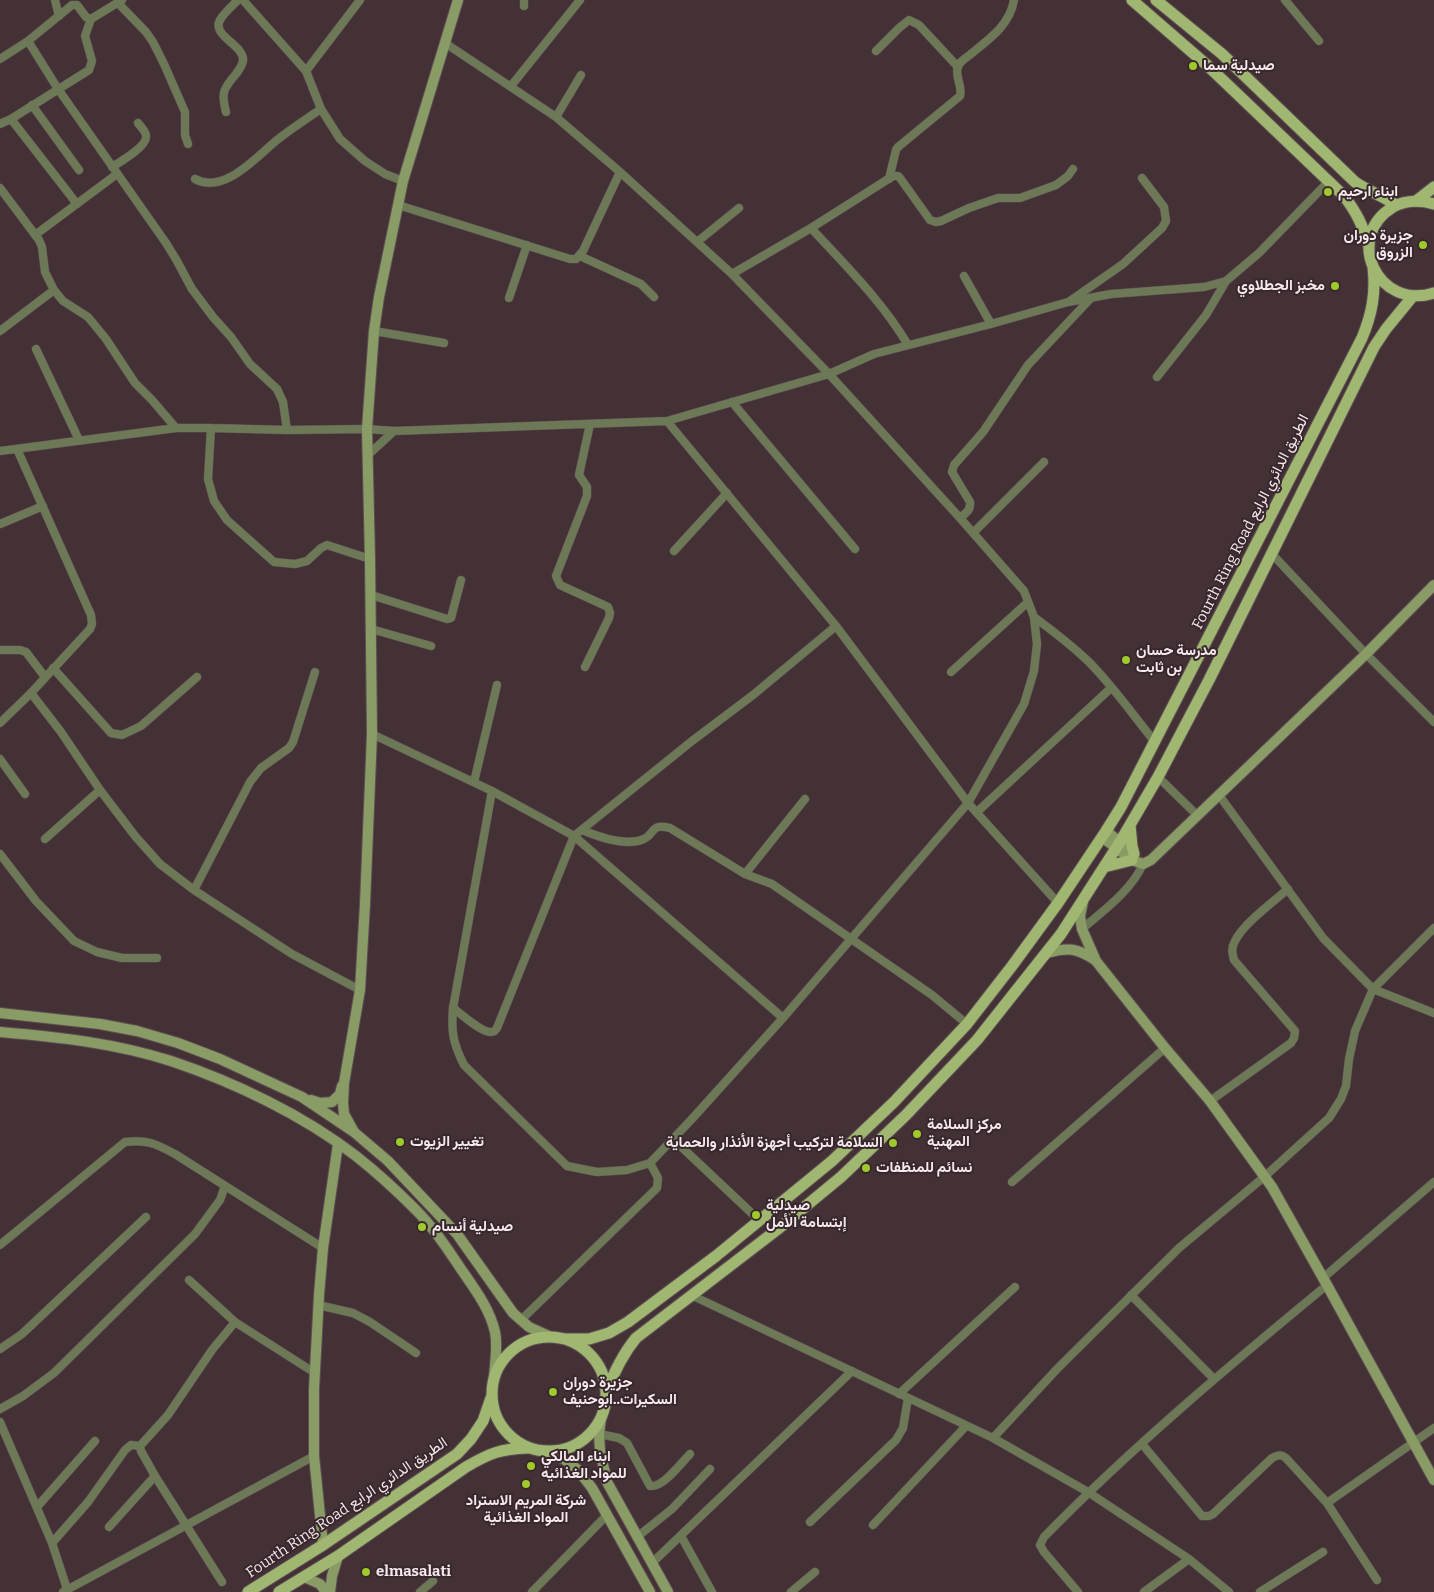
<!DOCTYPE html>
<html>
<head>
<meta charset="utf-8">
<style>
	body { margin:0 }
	canvas { display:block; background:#433136 }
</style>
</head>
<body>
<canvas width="1434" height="1592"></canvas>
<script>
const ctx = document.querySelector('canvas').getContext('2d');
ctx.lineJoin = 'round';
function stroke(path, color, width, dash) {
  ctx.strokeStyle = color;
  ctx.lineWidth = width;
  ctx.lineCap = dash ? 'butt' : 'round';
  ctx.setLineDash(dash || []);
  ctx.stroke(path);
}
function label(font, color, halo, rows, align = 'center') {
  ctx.font = font + ' Bitter,Vazirmatn,serif';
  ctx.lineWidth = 4;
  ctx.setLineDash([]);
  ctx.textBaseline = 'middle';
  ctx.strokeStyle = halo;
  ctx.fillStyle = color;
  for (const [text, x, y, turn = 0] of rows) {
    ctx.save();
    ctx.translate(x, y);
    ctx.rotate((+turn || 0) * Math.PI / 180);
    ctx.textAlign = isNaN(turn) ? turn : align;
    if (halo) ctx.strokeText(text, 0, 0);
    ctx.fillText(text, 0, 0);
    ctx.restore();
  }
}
const street = new Path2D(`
	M55,0L59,16
	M243,0L306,71L321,109L340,139L365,161L385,174L403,181
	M1285,0L1319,41
	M118,3L146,32L153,42L164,64L185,112V135L188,144
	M524,6V0
	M28,41L58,89L166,243L177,261L192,289L213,317L231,337L250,364L277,389L283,402L287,430
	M445,43L556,117L620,172L732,274L829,374L960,518L1024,591L1034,617L1037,644L1034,671L1024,704L968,803L783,1018L691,1120L650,1163L627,1170L597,1172L567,1166L464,1065C453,1043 451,1032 453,1008L492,791
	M876,51L899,28L909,20L919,25L958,67
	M0,59L28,41L72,5H77L86,17L91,19
	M306,71L360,0
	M511,86L580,0
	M32,105L79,170
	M226,112C221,93 223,89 236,74C239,70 242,66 243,61C245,45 211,36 220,20C224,13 232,6 238,0
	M556,117L581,75
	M11,119L77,204
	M0,124L11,119L89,70L92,61L85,36L91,19L122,0
	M112,167C120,162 146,147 146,137C147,133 141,127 138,123
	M195,179C224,195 256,157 277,140C291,129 306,119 321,109
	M889,179L896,150L898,147L960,96C963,86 954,76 958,66C961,60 968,57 972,53C991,38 1010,24 1014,0
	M0,188L39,240L42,247L45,272L54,290L63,301L88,317L106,339L135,383L152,400L176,428
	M398,205L570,259H576L583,251L620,172
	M811,228C845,265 882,301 908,345
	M35,235L117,174
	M697,242L739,208
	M580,256L641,284L654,297
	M732,274L811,228L893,176H898L900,178L930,220L936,222L941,221L969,208L998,198H1020L1056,185L1068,176L1073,169
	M964,276L991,324
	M509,298L527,245
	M1070,301L1123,264L1162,228L1166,221L1164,207L1142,178
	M0,331L54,290
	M374,331L444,343
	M36,349L79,440
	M1157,377L1206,315L1226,281
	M732,402L855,549
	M667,421L829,374L874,354L991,324L1068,302L1111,294L1204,287L1226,281L1259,253L1329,181
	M211,428L208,479L214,501L227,520L274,562L295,564L307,561L321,548L327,545L370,559
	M0,451L176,428H211L287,430L367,429L394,431L667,421L836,626L968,803L1058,903
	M368,455L394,431
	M960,518C966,513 971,510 970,502L952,472L954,465L983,432L1028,365L1091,298
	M0,524L43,506
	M973,533L1044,462
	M674,551L727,493
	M1272,554L1366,654L1434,722
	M371,595L447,619L451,618L461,580
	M1034,617C1053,631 1071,645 1088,661C1113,686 1133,715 1155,742
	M371,629L431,646
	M0,650H20L26,652L45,677
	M585,667L609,618L610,613L608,607L560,585L556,576L587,496V487L579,475L590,424
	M53,668L111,733L122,735L141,726L197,677
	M951,672L1028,602
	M31,693L61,732L100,790L135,836L160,864L194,890L292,954L360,990
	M0,723L31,693L90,629L92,624L91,615L17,449
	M372,734L492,791L574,836L783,1018
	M0,759L25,794
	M1158,777L1198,816
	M474,782L497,685
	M1219,795L1323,938L1373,989L1434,1013
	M977,812L1111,688
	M582,830C599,837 626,847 644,839C656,833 650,823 670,828L745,874L772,884L932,995L967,1024
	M45,839L100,790
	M0,854L36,901L74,941L97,952L122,958H157
	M745,874L805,799
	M194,890L250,782L261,768L289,748L293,742L315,672
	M1082,929C1104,910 1131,891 1143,864
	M453,1008C461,1014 481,1032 490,1032C494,1032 495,1031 497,1028L574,836L692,741L753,695L836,626
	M1210,1101L1291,1043L1294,1038L1295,1031L1234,960C1232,953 1231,948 1235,941C1243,924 1273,902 1288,889
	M673,1139L760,1221
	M1012,1182L1165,1048
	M0,1245L125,1142C147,1139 156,1144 175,1154L323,1248
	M1323,1278L1434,1182
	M189,1280L235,1322L315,1373
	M691,1295L993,1438L1088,1492L1189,1559L1229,1592
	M1131,1295L1214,1379
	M318,1305L353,1313L370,1322L416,1353
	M521,1320L657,1188L658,1178L650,1163
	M0,1349L22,1334L146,1217
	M899,1394L1015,1287
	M0,1409L23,1396L54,1373L195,1234L220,1200L225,1186
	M0,1422L52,1543L68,1592
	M599,1434L619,1438L627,1443L650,1486C663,1488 681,1463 690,1454
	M993,1438L1057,1369L1179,1248L1264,1177L1329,1118L1341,1099L1346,1086L1349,1059L1355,1031L1373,989L1434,928
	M1142,1444L1202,1516H1209L1213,1514L1272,1458C1278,1455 1281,1454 1286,1458L1327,1503L1434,1428
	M1327,1503L1377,1580
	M37,1507L95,1441
	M810,1522L896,1440L903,1428L908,1398
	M873,1525L966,1426
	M109,1527L155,1476
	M681,1536L712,1592
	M637,1537L672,1509L710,1469
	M52,1543L88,1502L125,1450L131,1445L140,1446
	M652,1563L852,1371
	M222,1582L155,1476L141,1451L140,1446L168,1415L212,1350L235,1322
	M63,1592L314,1456
	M420,1592L433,1581
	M532,1592L607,1515
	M791,1592L815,1572
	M1078,1592L1044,1552L1040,1545L1044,1537C1132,1447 1230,1365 1327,1285
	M1144,1592L1189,1559
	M1260,1592L1323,1552`);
const secondary = new Path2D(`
	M1106,831L1126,847
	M1102,837L1132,860L1143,864L1151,860L1366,654L1434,585
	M1083,902L1080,916L1082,929L1096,961L1165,1048L1210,1101L1272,1187L1327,1285L1434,1480
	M1047,953C1068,947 1077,948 1095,960
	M0,1013L100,1024L137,1031L178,1043L220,1059L302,1097L354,1132L388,1161L457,1234L513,1313L529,1327L551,1337
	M0,1032C58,1037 115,1043 171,1061C234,1082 303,1115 356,1156C375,1171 398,1192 415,1209C433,1227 447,1248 461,1269C474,1288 490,1309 495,1332C498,1346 495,1362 494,1377
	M311,1100L320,1103L332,1102L340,1094L342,1086
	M354,1132L344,1114L343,1103L344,1083L360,990L365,904L372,734L370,559L367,429L374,331L379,297L403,181L458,0
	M601,1418L599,1434L600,1451L607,1482L668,1592
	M542,1451L564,1459L578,1470L592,1488L650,1592
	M323,1545L314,1456V1389L319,1295L323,1248L338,1144
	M304,1577L320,1584L326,1592
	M330,1592L332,1576L338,1556`);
const primary = new Path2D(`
	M1132,0L1208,66L1344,196C1357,213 1363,226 1369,247
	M1156,0L1222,54L1355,182C1368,191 1383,196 1396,205
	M1416,201L1434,187
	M1434,204C1420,200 1406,200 1393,207C1343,237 1378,311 1434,293
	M1130,825L1132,846L1134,854
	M1104,867L1132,860
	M492 1394a57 57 0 1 1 114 0a57 57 0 1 1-114 0Z
	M565,1339H589L609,1333L628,1322L716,1256L832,1161L894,1102L967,1024L1012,966L1058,903L1106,831L1121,807L1362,338C1372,314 1376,293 1373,267
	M606,1393C614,1372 622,1355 636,1338L778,1229L841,1177L906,1115L977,1040L1061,934L1120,842L1158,777L1209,680L1374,347L1386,329L1413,296
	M248,1592L323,1545L457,1454L471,1439L483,1421L491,1398
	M279,1592L338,1556L466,1467C490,1453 500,1449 528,1448`);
stroke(street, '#5f4e53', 9);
stroke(secondary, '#5f4e53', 12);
stroke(primary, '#5f4e53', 13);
stroke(street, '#6c7856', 8);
stroke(secondary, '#899c65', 10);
stroke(primary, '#9fb770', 11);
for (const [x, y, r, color] of [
	[1193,66,5,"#a0c92b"],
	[1328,192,5,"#a0c92b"],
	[1423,245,5,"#a0c92b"],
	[1335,286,5,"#a0c92b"],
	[1126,660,5,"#a0c92b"],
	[917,1134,5,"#a0c92b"],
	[400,1142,5,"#a0c92b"],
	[893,1143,5,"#a0c92b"],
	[866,1168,5,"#a0c92b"],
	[756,1215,5,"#a0c92b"],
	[422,1227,5,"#a0c92b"],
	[553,1392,5,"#a0c92b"],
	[531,1466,5,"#a0c92b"],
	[526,1484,5,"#a0c92b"],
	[366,1572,5,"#a0c92b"]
]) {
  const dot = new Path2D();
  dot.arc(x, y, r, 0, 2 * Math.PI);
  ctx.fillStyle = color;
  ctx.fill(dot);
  stroke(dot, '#38272c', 2);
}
label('bold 15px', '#f4e8eb', '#38272c', [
	["صيدلية سما",1203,66],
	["ابناء ارحيم",1338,192],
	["جزيرة دوران",1413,236,"right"],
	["الزروق",1413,253,"right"],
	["مخبز الجطلاوي",1325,286,"right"],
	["مدرسة حسان",1136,651],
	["بن ثابت",1136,668],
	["مركز السلامة",927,1125],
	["المهنية",927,1142],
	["تغيير الزيوت",410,1142],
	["السلامة لتركيب أجهزة الأنذار والحماية",883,1143,"right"],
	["نسائم للمنظفات",876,1168],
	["صيدلية",766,1206],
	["إبتسامة الأمل",766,1223],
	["صيدلية أنسام",432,1227],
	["جزيرة دوران",563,1383],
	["السكيرات..ابوحنيف",563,1400],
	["ابناء المالكي",541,1457],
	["للمواد الغذائيه",541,1474],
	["شركة المريم الاستراد",526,1501,"center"],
	["المواد الغذائية",526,1518,"center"],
	["elmasalati",376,1572]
], 'left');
label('15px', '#f4e8eb', '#38272c', [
	["Fourth Ring Road الطريق الدائري الرابع",1251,522,-63],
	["Fourth Ring Road الطريق الدائري الرابع",347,1508,-34]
]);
</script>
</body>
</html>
